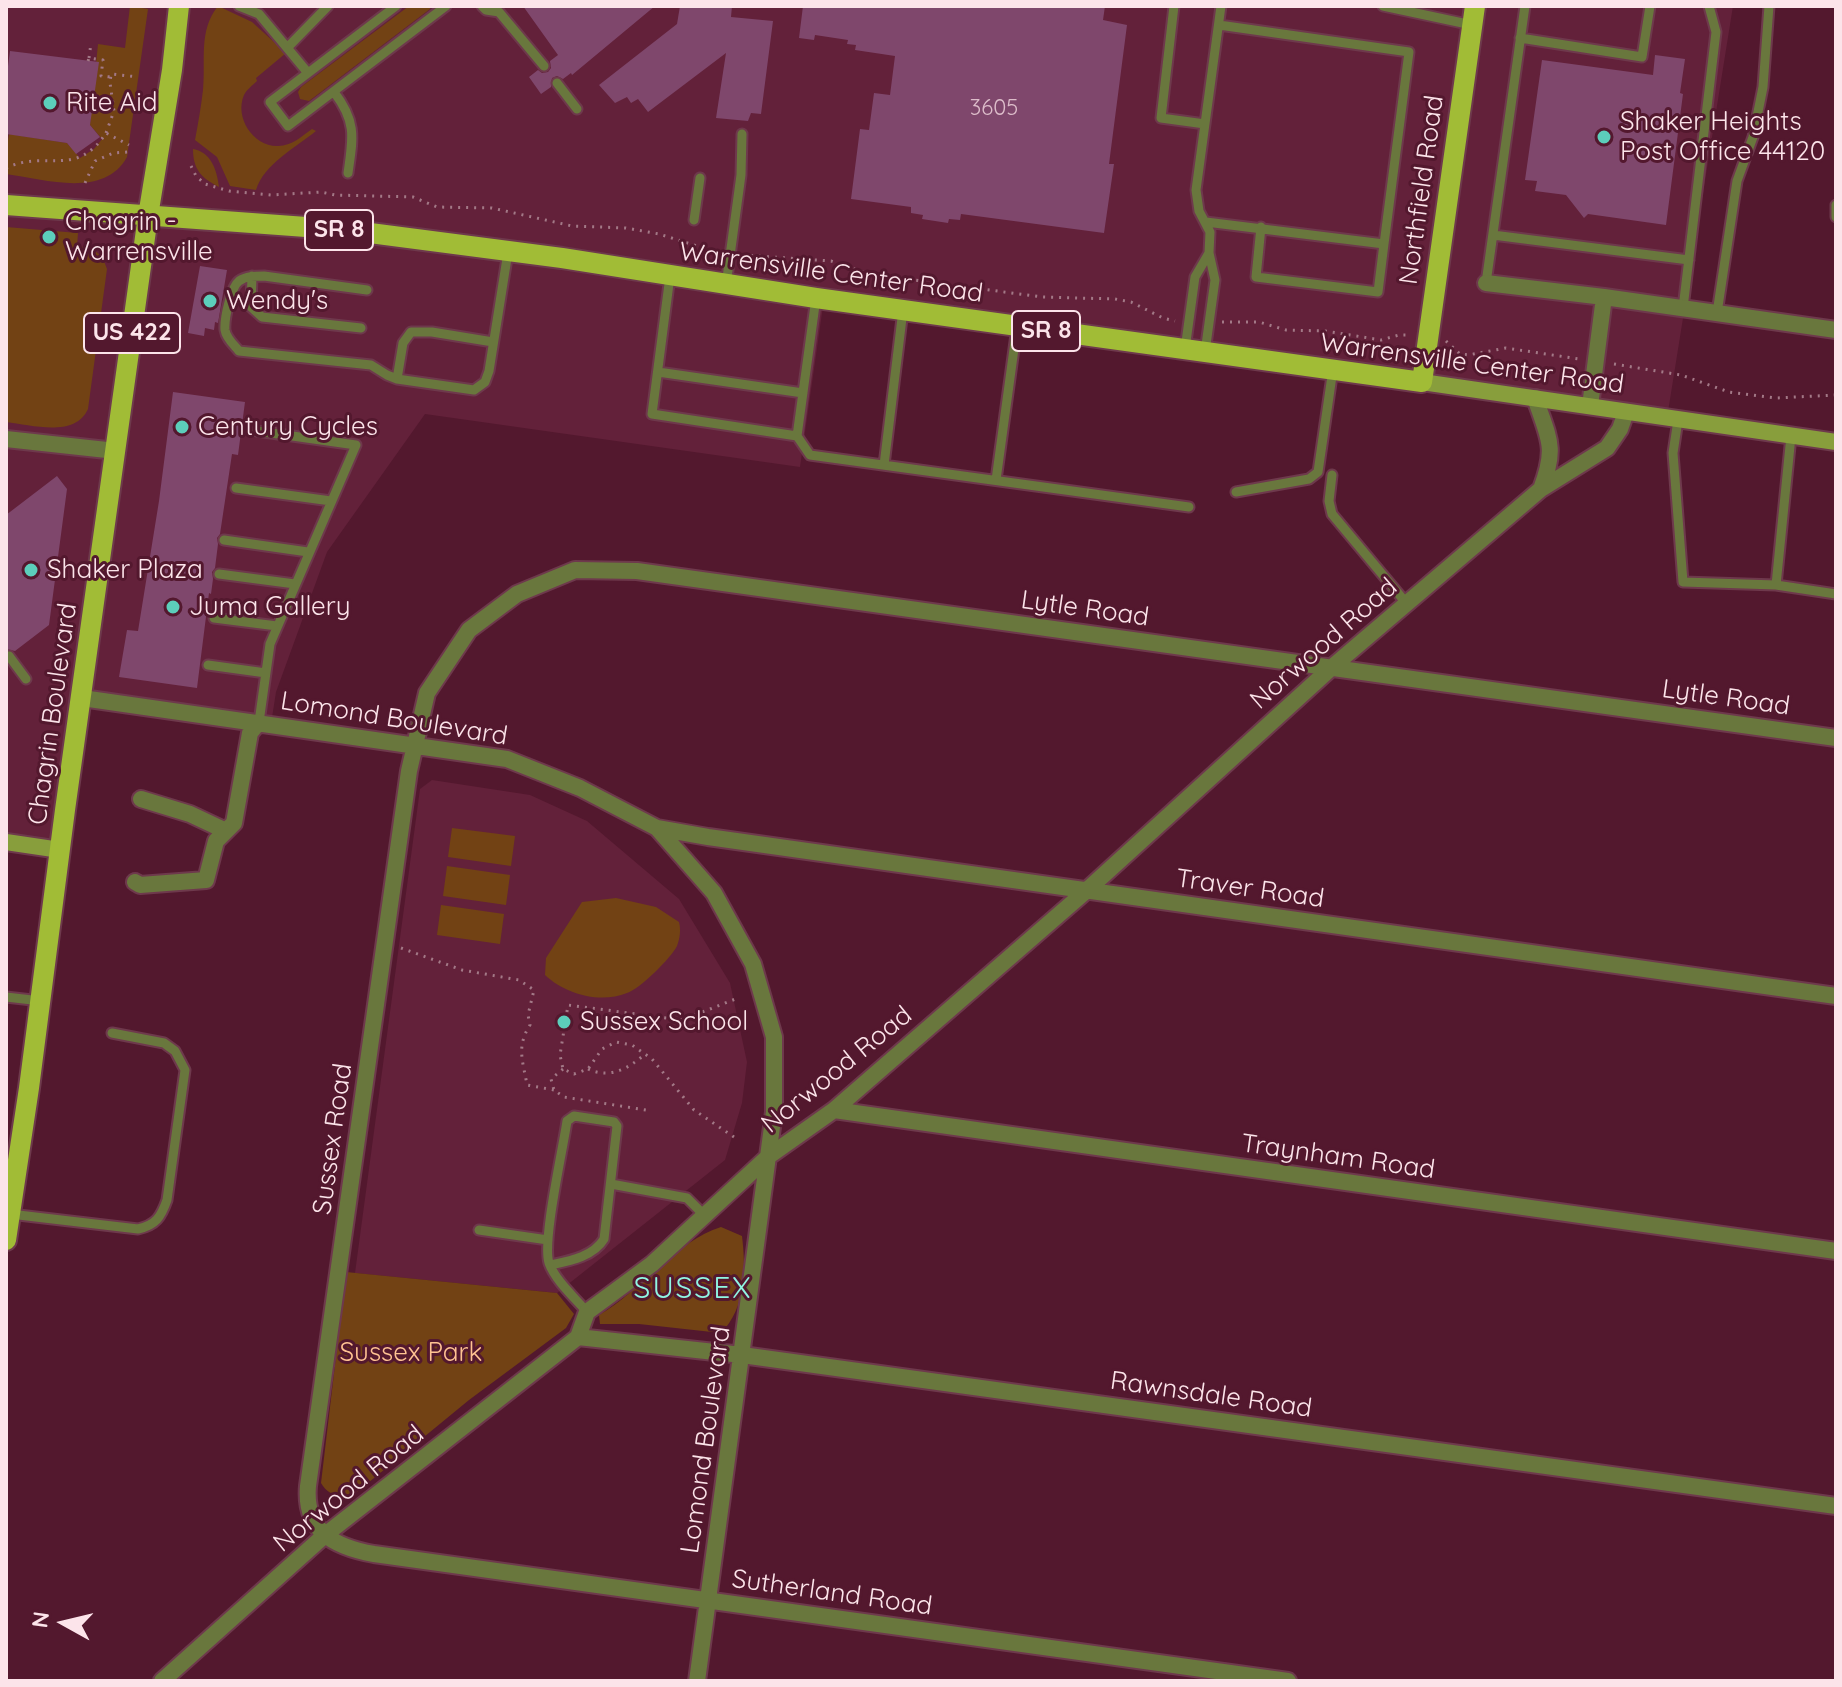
<!DOCTYPE html>
<html>
<head>
<meta charset="utf-8">
<style>
	body { margin:0 }
	#map { position:relative; width:1842px; height:1687px; overflow:hidden; background:#53182e; font-family:Quicksand,sans-serif }
	canvas { display:block }
	.frame { position:absolute; inset:0; border:8px solid #fce4ea; pointer-events:none }
	.north { position:absolute; left:24px; top:1583px; width:80px; height:80px; -webkit-text-stroke:6px #53182e; paint-order:stroke; rotate:278deg; font-size:22px; font-weight:700; line-height:32px; text-align:center; color:#fce4ea }
	.north::after { content:''; display:block; margin:auto; width:28px; height:36px; background:#fce4ea; clip-path:polygon(50% 0,100% 100%,50% 72%,0 100%) }
</style>
</head>
<body>
<div id="map">
<canvas width="1842" height="1687"></canvas>
<div class="frame"></div>
<div class="north">N</div>
</div>
<script>
const ctx = document.querySelector('canvas').getContext('2d');
ctx.lineJoin = 'round';
function fill(path, color) {
  ctx.fillStyle = color;
  ctx.fill(path, 'evenodd');
}
function stroke(path, color, width, dash) {
  ctx.strokeStyle = color;
  ctx.lineWidth = width;
  ctx.lineCap = dash ? 'butt' : 'round';
  ctx.setLineDash(dash || []);
  ctx.stroke(path);
}
function label(font, color, halo, rows, align = 'center') {
  ctx.font = font + ' Quicksand,sans-serif';
  ctx.lineWidth = 6;
  ctx.setLineDash([]);
  ctx.textBaseline = 'middle';
  ctx.strokeStyle = halo;
  ctx.fillStyle = color;
  for (const [text, x, y, turn = 0] of rows) {
    ctx.save();
    ctx.translate(x, y);
    ctx.rotate((+turn || 0) * Math.PI / 180);
    ctx.textAlign = isNaN(turn) ? turn : align;
    if (halo) ctx.strokeText(text, 0, 0);
    ctx.fillText(text, 0, 0);
    ctx.restore();
  }
}
fill(new Path2D(`
	M6,6H1733L1667,418L824,299L800,467L425,414L327,552L276,692L271,724L82,699L60,850L6,842Z
	M432,780L530,795L587,821L679,899L730,983L747,1062L742,1103L725,1160L557,1293L355,1273L420,789Z`), '#63213a');
fill(new Path2D(`
	M130,6L148,9L127,157C104,199 44,179 6,174V140H8L9,134L67,143L80,158L94,149L102,139L90,125L98,44L125,48Z
	M218,6L252,22L286,53L256,78L257,81C253,85 246,90 244,95C234,118 254,147 278,146C292,146 302,136 312,129L316,131C295,148 264,164 256,190L230,186L217,157L195,140C198,124 201,107 203,90C206,60 198,31 218,6Z
	M409,6H430V9L309,101L300,99L298,92L301,87Z
	M193,149C211,152 217,170 219,187C201,178 193,169 193,149Z
	M6,227L78,233L77,246C95,248 102,253 107,269L88,409C75,438 32,425 6,422Z
	M452,828L515,836L511,866L448,857Z
	M447,866L510,875L506,905L443,896Z
	M616,898L656,907L679,922C681,930 680,938 677,946C671,958 640,989 627,993C600,1004 565,994 545,975L546,958L582,902Z
	M441,905L504,914L500,944L437,935Z
	M721,1227L742,1236C746,1269 746,1308 721,1333L639,1324H600L599,1315C641,1291 676,1241 721,1227Z
	M346,1272L557,1293L574,1314L566,1328L469,1400L357,1492C342,1498 329,1497 321,1483Z`), '#724214');
fill(new Path2D(`
	M523,6H655L572,75L571,73L563,79L557,76L552,78L551,87L541,94L529,77L538,70L542,73L548,72L551,68L550,61L558,55Z
	M680,6H732L731,17L773,21L761,114L751,113L748,121L716,118L726,53L648,112L638,99L631,103L627,97L615,103L599,85L677,24Z
	M803,6H1105L1103,20L1127,25L1109,164H1114L1104,233L961,214L960,220L949,219L948,223L922,219L923,215L911,213V207L851,199L860,129L869,130L874,93L890,95L895,56L855,50L856,45L847,44L848,40L815,35L814,40L799,38Z
	M10,51L99,62L90,125L100,137L76,154L67,143L6,134V81Z
	M1655,55L1685,59L1680,93L1683,94L1666,225L1588,214L1584,218L1566,195L1535,191L1537,181L1525,180L1542,60L1653,75Z
	M200,266L227,270L218,323L215,322L214,330L205,328L204,336L188,333Z
	M173,392L245,402L238,455L232,454L220,534L217,538L218,544L215,568L212,572L213,579L211,594L209,593L197,688L119,677L127,630L138,631L159,501Z
	M57,476L67,489L49,625L15,651L6,649V515Z`), '#7f476c');
const lane = new Path2D(`
	M239,6L259,14L308,73
	M396,6L270,102L288,126L446,6
	M482,6L486,10L499,12L544,66
	M1174,6L1161,118L1205,124
	M1383,6L1472,25
	M1520,38L1642,57L1650,6
	M287,48L328,6
	M557,83L577,109
	M334,92C357,122 353,138 348,173
	M1836,205V217
	M694,220L700,178
	M1206,222L1384,244L1409,52L1219,25
	M1261,227L1256,277L1378,292L1384,244
	M1493,235L1689,260
	M252,276L251,307L262,317L361,328
	M670,276L652,414L797,436
	M1486,283L1525,6
	M726,285L741,175L742,134
	M367,290L264,276C255,276 246,276 239,281C231,287 224,319 225,330C226,338 234,345 239,351L371,365L387,375L397,379L474,390L485,382L489,371L508,252
	M816,298L797,436L810,455L1189,507
	M1683,308L1716,32L1709,6
	M1717,313L1737,181L1753,137L1763,87L1769,6
	M1185,349L1195,277L1209,253
	M1205,352L1215,280L1209,253L1210,232L1199,211L1196,190L1221,6
	M658,372L803,393
	M397,379L403,343L411,332H432L493,342
	M1678,420L1673,453L1683,582L1776,585
	M257,431L356,445L270,644L259,722
	M1791,436L1776,585L1836,594
	M884,465L903,310
	M1332,475L1329,501L1332,514L1407,604
	M996,480L1017,327
	M236,488L331,501
	M1236,492L1309,479L1318,472L1333,369
	M224,540L308,552
	M219,574L295,584
	M214,618L277,626
	M9,656L26,679
	M208,665L266,673
	M6,997L41,1001
	M611,1184L687,1198L704,1215
	M10,1214L138,1229C156,1225 161,1217 167,1200L185,1070L175,1051L164,1043L112,1033
	M479,1230L548,1240
	M550,1265C569,1261 593,1257 604,1239L617,1126L614,1122L574,1116L567,1121C563,1149 542,1241 549,1263C555,1280 575,1298 587,1312`);
const street = new Path2D(`
	M1486,283L1604,297L1836,330
	M1535,398C1549,439 1557,447 1541,489
	M1590,406L1604,297
	M6,439L116,451
	M82,698L507,759L580,788L657,828L714,893L753,964L774,1037V1112L697,1681
	M141,799L190,814L226,831
	M657,828L708,837L1836,996
	M135,882L140,885L206,880L216,841L234,823L250,733L259,722
	M834,1110L1836,1251
	M578,1337L742,1355L1836,1506
	M162,1681L325,1535L578,1337L587,1312L652,1264L769,1156L834,1110L1086,891L1331,668L1541,489L1607,448L1620,429L1626,412
	M1288,1681L374,1554C334,1547 304,1531 308,1486L409,771L427,693L469,630L517,594L575,570L637,571L1836,738`);
const secondary = new Path2D(`
	M1422,382L1836,442
	M6,842L60,850`);
const primary = new Path2D(`
	M6,205L347,230L562,258L816,298L1422,382L1475,6
	M6,1240L29,1088L65,810L148,216L172,70L179,6`);
stroke(lane, '#6e394c', 13);
stroke(street, '#6e394c', 20);
stroke(secondary, '#6e394c', 20);
stroke(primary, '#6e394c', 24);
stroke(new Path2D(`
	M89,58L91,43
	M88,61L89,58L103,60L101,76L111,77
	M106,133L114,111L110,83L111,74L138,77
	M191,166L196,176L205,184L229,191L271,195L321,192L335,195L413,197L437,207L492,208L572,226L626,228L659,234L716,252
	M6,168C46,149 76,179 106,133L129,145
	M85,183L95,161L113,153L128,152
	M743,255L831,261L869,274L1042,297L1115,299L1131,302L1163,318L1175,321
	M1222,322H1259L1286,330L1325,331L1381,340L1399,335H1411
	M1446,341L1460,354L1468,355L1506,348L1579,359
	M1614,364L1681,375L1729,392L1776,398L1836,395
	M401,948L462,970L519,980L534,990L528,1015L530,1025C516,1047 523,1061 527,1085L554,1090
	M563,1069L551,1079L554,1090L564,1097L646,1110
	M588,1069C610,1079 628,1069 645,1054
	M734,1137L694,1110L652,1059L632,1045L616,1042L602,1049L588,1069L574,1074L563,1069L560,1055L568,1005L682,1020L738,998`), '#a37987', 3, [2, 6]);
stroke(lane, '#69773d', 9);
stroke(street, '#69773d', 16);
stroke(secondary, '#889e3c', 16);
stroke(primary, '#a1bc36', 20);
for (const [x, y, r, color] of [
	[50,103,8,"#5ccebb"],
	[1604,137,8,"#5ccebb"],
	[49,237,8,"#5ccebb"],
	[210,301,8,"#5ccebb"],
	[182,427,8,"#5ccebb"],
	[31,570,8,"#5ccebb"],
	[173,607,8,"#5ccebb"],
	[564,1022,8,"#5ccebb"]
]) {
  const dot = new Path2D();
  dot.arc(x, y, r, 0, 2 * Math.PI);
  ctx.fillStyle = color;
  ctx.fill(dot);
  stroke(dot, '#53182e', 3);
}
label('22px', '#ddbdca', null, [
	["3605",994,108]
]);
for (const [x, y, w] of [
	[339,230,68],
	[1046,331,68],
	[132,333,96]
]) {
  const box = new Path2D();
  box.roundRect(x - w / 2, y - 20, w, 40, 6);
  ctx.fillStyle = '#53182e';
  ctx.fill(box);
  stroke(box, '#fce4ea', 2);
}
label('bold 24px', '#fce4ea', null, [
	["SR 8",339,230],
	["SR 8",1046,331],
	["US 422",132,333]
]);
label('26px', '#fce4ea', '#53182e', [
	["Rite Aid",66,103],
	["Shaker Heights",1620,122],
	["Post Office 44120",1620,152],
	["Chagrin -",65,222],
	["Warrensville",65,252],
	["Wendy's",226,301],
	["Century Cycles",198,427],
	["Shaker Plaza",47,570],
	["Juma Gallery",189,607],
	["Sussex School",580,1022]
], 'left');
label('26px', '#fce4ea', '#53182e', [
	["Northfield Road",1422,190,-82],
	["Warrensville Center Road",831,273,8],
	["Warrensville Center Road",1472,364,8],
	["Lytle Road",1085,609,8],
	["Norwood Road",1324,644,-41],
	["Lytle Road",1726,698,8],
	["Chagrin Boulevard",53,714,-82],
	["Lomond Boulevard",394,719,9],
	["Traver Road",1250,889,8],
	["Norwood Road",837,1070,-39],
	["Sussex Road",333,1139,-82],
	["Traynham Road",1338,1157,8],
	["Rawnsdale Road",1211,1395,8],
	["Lomond Boulevard",706,1440,-82],
	["Norwood Road",349,1489,-39],
	["Sutherland Road",832,1593,8]
]);
label('26px', '#ffc392', '#53182e', [
	["Sussex Park",411,1353]
]);
ctx.letterSpacing = '2px';
label('30px', '#90f6e3', '#53182e', [
	["SUSSEX",693,1289]
]);
ctx.letterSpacing = '0px';
</script>
</body>
</html>
